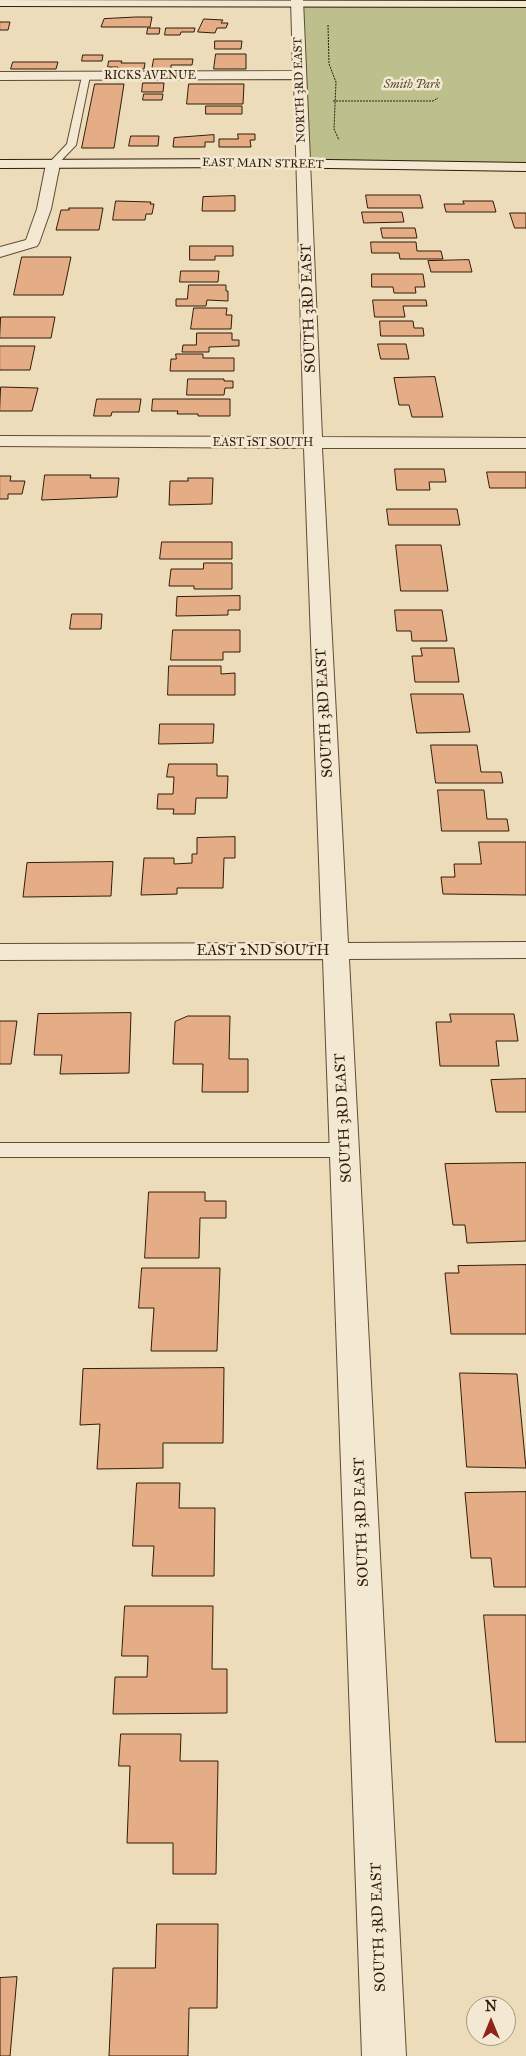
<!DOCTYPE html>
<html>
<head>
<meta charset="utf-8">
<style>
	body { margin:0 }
	#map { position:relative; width:526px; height:2056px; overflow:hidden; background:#eddcb9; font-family:"IM FELL Great Primer",serif }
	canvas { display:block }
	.north { position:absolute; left:466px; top:1996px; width:50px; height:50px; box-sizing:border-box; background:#f3e8d2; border:1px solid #a69682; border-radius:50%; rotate:0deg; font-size:14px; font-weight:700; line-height:20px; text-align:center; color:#321c09 }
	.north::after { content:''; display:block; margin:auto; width:18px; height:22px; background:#8f2418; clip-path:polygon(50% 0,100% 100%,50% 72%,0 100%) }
</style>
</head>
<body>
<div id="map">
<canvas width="526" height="2056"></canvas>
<div class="north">N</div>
</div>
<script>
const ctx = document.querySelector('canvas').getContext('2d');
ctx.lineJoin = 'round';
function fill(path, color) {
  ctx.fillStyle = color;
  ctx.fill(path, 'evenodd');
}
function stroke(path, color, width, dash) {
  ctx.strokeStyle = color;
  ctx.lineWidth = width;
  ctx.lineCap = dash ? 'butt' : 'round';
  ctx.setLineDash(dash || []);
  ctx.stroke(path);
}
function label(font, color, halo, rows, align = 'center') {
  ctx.font = font + ' "IM FELL Great Primer",serif';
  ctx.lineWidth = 5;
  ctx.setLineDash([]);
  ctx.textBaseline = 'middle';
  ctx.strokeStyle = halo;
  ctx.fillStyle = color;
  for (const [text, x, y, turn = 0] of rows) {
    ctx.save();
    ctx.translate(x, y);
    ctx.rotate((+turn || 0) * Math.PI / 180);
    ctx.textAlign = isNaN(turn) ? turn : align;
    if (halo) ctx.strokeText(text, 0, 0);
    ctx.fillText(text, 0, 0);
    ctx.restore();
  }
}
fill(new Path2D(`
	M297,3L526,4V167L303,165Z`), '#bdbf8c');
const building = new Path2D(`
	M136,17H152L150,27H101L104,19Z
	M204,19L223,20L221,23H228L226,28H217L215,33L198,32Z
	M0,22H10L8,30H0Z
	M148,28H160L159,34H147Z
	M166,28H195L194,32H181L180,35H165Z
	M215,41H242L241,49H215Z
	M216,54H246V69H214Z
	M83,55H103L102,61H82Z
	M154,59H193L192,65H171V70H152Z
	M109,61H122L121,63H145L144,69H117L118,67H108Z
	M13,62H58L56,69H11Z
	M143,83H164L163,92H142Z
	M95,84H124L114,148H82Z
	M189,84H244L243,104H187Z
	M144,94H163L162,100H143Z
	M206,106H242V114H206Z
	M238,134H255V140H250L251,147H219V139H238Z
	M214,135V142H205V147H173L174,138Z
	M131,136H159L158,146H129Z
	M366,195H420L423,208H368Z
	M235,196V211H202L203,197Z
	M116,201L151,202L150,204H154L152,214H146L145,220H113Z
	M463,201H493L496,212H446L444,204H464Z
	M69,208H103L99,230H56L61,210H69Z
	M362,212H402L404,222L364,223Z
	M510,213H526V228H515Z
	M381,228H415L417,238H383Z
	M371,242H416L417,251H441L443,259H400L399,253H372Z
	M190,246H233V256H215V260H190Z
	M22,257H71L63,295H14Z
	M469,260L472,272H431L428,261Z
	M181,271H219L218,282H180Z
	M372,274H423L425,287H415L416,293H394L393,287H372Z
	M189,285H226V291H228V301L207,300L206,306H176V299H187Z
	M373,300H426L427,306H403L405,317H375Z
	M194,308H227L226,315H232L231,329H191Z
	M1,317H55L51,338H0Z
	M380,321H413L414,328H423L424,336H381Z
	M197,333H232V340H239V346L209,347V352H182L183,345H196Z
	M378,344H406L409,359H381Z
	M0,346H35L30,370H0Z
	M176,354H203V358H234V371H170L171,359H176Z
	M435,377L443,417H412L409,405H399L394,378Z
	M188,379H224V381H233V388H225L224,395H187Z
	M1,387L38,388L32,411H0Z
	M97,399H141L139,412H112L111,416H94Z
	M153,399H230V416H198V414H177L178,411H152Z
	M395,469H444L446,482H429L430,490H397Z
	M487,472H526V488H490Z
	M45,475H91L90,478H119L117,497L42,500Z
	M0,476H11L10,481H25L22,494H8V499H0Z
	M188,478H213L212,504L169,505L170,481H188Z
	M387,509H457L460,525H389Z
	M162,542H232V559H160Z
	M396,545H441L448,591H401Z
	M204,563H232V589H194V586H169L171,569H203Z
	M240,596V610H228V615L176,616L177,597Z
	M395,610H442L447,641H412L411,631H397Z
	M72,614H102L101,629H70Z
	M173,630H240V652H223V660H171Z
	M421,648H454L459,682H415L412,656H422Z
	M169,666H221V674L235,673V695H168Z
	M411,694H463L470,732L417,733Z
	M160,724H214L213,743L159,744Z
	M431,745H477L481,772H501L503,783H436Z
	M169,764H217V776H228L227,798H196L195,814H173L174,809H157L158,794H173L174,777H167Z
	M438,790H484L487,819H507L509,831H442Z
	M235,837V858H224L223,888H177V894L141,895L144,858H174V864L192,863V854H197V838Z
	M479,842H526V895L443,894L441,877H455L454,864H481Z
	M113,862L111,896L23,897L27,863Z
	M131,1013L129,1073L60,1074L62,1055H34L38,1014Z
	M450,1014H514L518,1041H496L499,1066H440L436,1022H451Z
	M188,1016H230L229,1059H248V1092H202L203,1064H173L175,1022Z
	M0,1021H17L11,1064H0Z
	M526,1079V1112H496L491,1080Z
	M526,1163V1241L467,1243L465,1225H453L445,1164Z
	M149,1192H205V1201H226V1218H200L199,1258H145Z
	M526,1265V1334H451L445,1273H459L458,1266Z
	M142,1268H220L217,1351H151L154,1308H139Z
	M224,1368L223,1443H163V1468L97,1469L100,1424L80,1425L83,1369Z
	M460,1373L517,1374L526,1468L467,1467Z
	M137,1483H180L179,1508H215L214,1576H152L154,1546H133Z
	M526,1492V1587H494L491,1558H471L465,1493Z
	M125,1606H213L212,1669H227V1713L113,1714L115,1677H147L148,1656H122Z
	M484,1615H526V1742H496Z
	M121,1734H181L180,1761H218L216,1874H173V1843H127L130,1766H119Z
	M157,1924H218L217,2008H189L188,2056H109L113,1968H155Z
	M17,1977L10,2056H0V1978Z`);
fill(building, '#e5ad86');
stroke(building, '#321c09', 1);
const lane = new Path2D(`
	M86,73L90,76L76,145L56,166H50V162L67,144L82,76Z
	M0,1143H346L353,1145L356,1150L353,1155L346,1157H0Z`);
const street = new Path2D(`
	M291,0H303L322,437L526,438V448H322L348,943L526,942V958L349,959L406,2056H362L323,959L0,960V944L322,943L304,448L0,446V436L304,437L294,79L0,80V72L293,71Z
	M53,160L60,164L51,209L39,243L37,246L0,257V247L26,240L37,209L46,164Z`);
const secondary = new Path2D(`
	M0,0L526,1V7L0,6Z
	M263,159L526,163V171L263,167L0,168V160Z`);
stroke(lane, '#614c35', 2);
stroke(street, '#614c35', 2);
stroke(secondary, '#321c09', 2);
stroke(new Path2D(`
	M328,25L329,64L336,82L334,129L339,140
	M333,101H433L438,98`), '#321c09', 1, [2, 1]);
fill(lane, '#f3e8d2');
fill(street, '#f3e8d2');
fill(secondary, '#f3e8d2');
label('12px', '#321c09', '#f3e8d2', [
	["RICKS AVENUE",150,76],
	["NORTH 3RD EAST",300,90,-92],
	["EAST MAIN STREET",263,164,1],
	["EAST 1ST SOUTH",263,443]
]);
label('italic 12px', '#5c4d30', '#f3e8d2', [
	["Smith Park",412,85]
]);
label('15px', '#321c09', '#f3e8d2', [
	["SOUTH 3RD EAST",309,308,-92],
	["SOUTH 3RD EAST",325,713,-93],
	["EAST 2ND SOUTH",263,951],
	["SOUTH 3RD EAST",344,1118,-93],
	["SOUTH 3RD EAST",362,1522,-92],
	["SOUTH 3RD EAST",379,1927,-92]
]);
</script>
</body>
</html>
